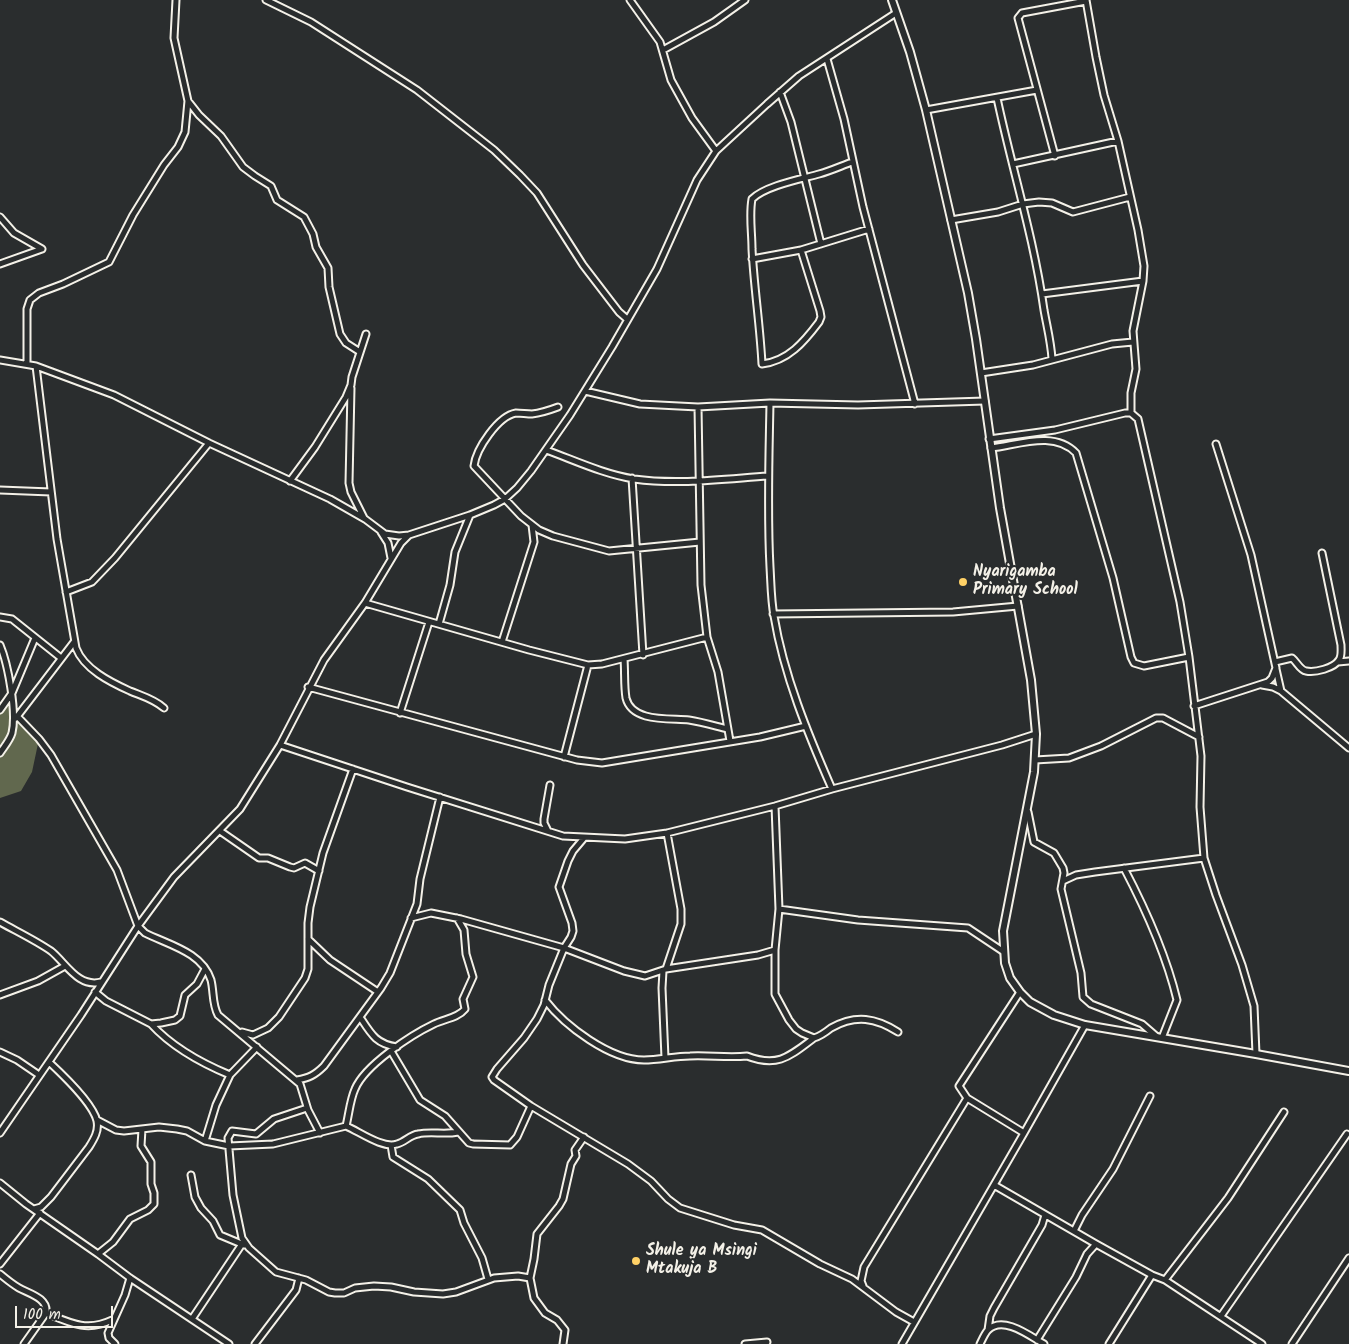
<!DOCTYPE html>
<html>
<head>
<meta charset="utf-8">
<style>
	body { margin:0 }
	#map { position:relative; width:1349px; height:1344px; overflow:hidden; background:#2a2d2e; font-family:Kalam,sans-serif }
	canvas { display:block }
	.scale { position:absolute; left:15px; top:1306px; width:98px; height:22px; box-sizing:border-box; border:2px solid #f4f1e8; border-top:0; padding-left:6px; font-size:15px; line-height:18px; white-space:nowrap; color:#f4f1e8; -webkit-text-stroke:4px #2a2d2e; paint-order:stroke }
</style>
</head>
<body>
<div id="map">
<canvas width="1349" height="1344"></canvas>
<div class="scale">100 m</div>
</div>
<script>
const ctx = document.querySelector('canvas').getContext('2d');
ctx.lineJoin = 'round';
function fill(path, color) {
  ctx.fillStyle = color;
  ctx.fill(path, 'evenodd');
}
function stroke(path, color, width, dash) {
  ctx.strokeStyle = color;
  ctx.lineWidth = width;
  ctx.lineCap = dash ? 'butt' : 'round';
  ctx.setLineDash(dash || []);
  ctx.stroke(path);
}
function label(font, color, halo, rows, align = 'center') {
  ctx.font = font + ' Kalam,sans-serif';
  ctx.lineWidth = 4;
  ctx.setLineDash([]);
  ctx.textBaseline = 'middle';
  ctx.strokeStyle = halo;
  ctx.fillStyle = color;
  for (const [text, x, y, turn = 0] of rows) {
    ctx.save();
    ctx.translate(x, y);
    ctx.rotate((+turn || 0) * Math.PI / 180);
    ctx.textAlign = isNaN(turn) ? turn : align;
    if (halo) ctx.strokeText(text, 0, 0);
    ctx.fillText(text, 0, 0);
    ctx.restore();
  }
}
fill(new Path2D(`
	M0,705H6L20,712L23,722L39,739L32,772L21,791L0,798Z`), '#61684e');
const minor = new Path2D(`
	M266,0L311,22L417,90L494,150L520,175L537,193L583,265L619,312L627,319
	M630,0L660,42L671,80L692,118L716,151
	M1086,0L1096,57L1104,95L1118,141L1138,230L1144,266L1143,281L1133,331L1136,369L1131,393V413
	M663,50L714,22L745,0
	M827,59L844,119L863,207L915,404
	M780,92L791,122L821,244
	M997,98C1012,169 1034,238 1044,310C1047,327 1051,342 1052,359
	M188,101L199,115L221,136L243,167L255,176L271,186L277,200L304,217L313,234L316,247L328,268L329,287L340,334L346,343L360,352
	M926,110L1037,90
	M1055,156L1018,18L1022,13L1086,1
	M1013,164L1118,141
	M0,217L14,233L42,249
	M951,220L998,212L1023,204L1039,202L1052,203L1073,212L1130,197
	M801,250L820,311L821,317L819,322C804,342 788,361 762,364C760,325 754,287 752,249C752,232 749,215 752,199C765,186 801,179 819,174C830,171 841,166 852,162
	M752,259L801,250L869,229
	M0,264L42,249
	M1042,294L1143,281
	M0,360L36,366L114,395L209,443L330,499L365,519L385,534L399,536L409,535
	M27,364V309L30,300L39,293L63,284L109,262L133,215L164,165L178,147L185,132L188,101L174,38L176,0
	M36,366L57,539L76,648C84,669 110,682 130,691C142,696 154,699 164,708
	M981,373L1033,365L1112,344L1133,342
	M351,388L349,483L351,492L364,518
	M585,391L640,404L698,407L770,403L858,405L985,401
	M770,403C769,458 767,512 770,567C771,583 771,600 774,616C784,676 808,734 832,789
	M558,407C550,410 541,413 532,414C527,414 521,413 516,413C498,416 476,449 474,466L521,516L539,530L553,536L609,551L700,542
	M698,407L701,585L707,637L718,672L730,741
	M989,439L1055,430L1125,413H1131L1138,419L1180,602L1189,657L1201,756L1200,807L1204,858L1216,895L1242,965L1254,1006L1256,1054
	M991,448C1018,445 1054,430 1076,453L1113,578L1131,657L1134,663L1144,666L1189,657
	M546,450C574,460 603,474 634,479C678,485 724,479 768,476
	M632,478L643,655
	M290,481L315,447L346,397L351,385L352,377L366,334
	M0,490L51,492
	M381,532L388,543L391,558
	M66,592L92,582L115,558L209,443
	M365,603L529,650L588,665L602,664L707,637
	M773,614L953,612L1018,606
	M0,617L12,619L61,658
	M439,624L450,585L455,552L470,515
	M502,642L534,542L532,525
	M0,645C8,664 17,712 12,733C10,740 4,747 0,753
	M624,659C625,672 624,686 626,698C632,723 671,718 689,720C702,722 715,726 727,729
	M1275,662L1292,658C1297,662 1300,670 1306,671C1315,673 1334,668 1339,660C1342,656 1341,650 1341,645L1322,553
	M1338,662L1349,661
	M1276,669L1281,691
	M1262,685L1273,687L1281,691L1349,748
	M308,687L577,760L602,763L760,737L806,726
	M1194,706L1268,682L1272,678L1276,668L1251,555L1216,444
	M0,710L12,693L35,638
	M400,713L429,622
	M17,716L39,739L51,755L117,870L138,926L145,933C169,945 202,952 211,980C214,992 212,1004 218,1015L300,1084L308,1110L320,1133
	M16,718L74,642
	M280,745L407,787L563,836L625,839L667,833L775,806L832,789L1002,745L1036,734
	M564,757L588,665
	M1035,760L1069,758L1101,746L1156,718H1163L1199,737
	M775,806L779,909L775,950V994L789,1020L796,1029L802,1033L814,1038C821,1036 826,1032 831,1028C856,1014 876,1018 898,1032
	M1028,812L1034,842L1054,853L1063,868L1064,873L1061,889L1081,973L1083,997L1091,1004L1142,1024L1157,1037
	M220,831L259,858H268L290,867L294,868L305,863L319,871
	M548,831L544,823V819L550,785
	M584,838L573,851L568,861L559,887L572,923L573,931L571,937L564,948L549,985L544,1005L537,1019L524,1038L497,1069L492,1077L494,1080L531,1106L628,1164L651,1181L668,1199L680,1208L734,1225L762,1230L820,1264L852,1279L896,1312L914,1322
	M1124,868C1146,910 1166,954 1177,1000L1162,1038
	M1063,881L1076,875L1095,872L1204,858
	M779,909L858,920L968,928L1004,952
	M411,918L431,913L461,919L564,948L624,971L645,976L666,969L758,955L775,950
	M0,922C16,931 35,940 51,951C66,963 78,988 101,982
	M308,939L330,960L378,992
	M666,969L681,924V909L667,833
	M663,971L662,988L665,1058
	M95,992L106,1001L151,1024L161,1023L175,1020L180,1016L185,995L197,984L205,969
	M1020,992L959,1086L967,1098L1024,1133
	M0,995L38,981L65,966
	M545,1000C565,1026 610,1060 644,1060C659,1060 675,1056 690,1056C709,1055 728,1058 747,1056C778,1068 790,1056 814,1038
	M360,1017C371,1034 376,1044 397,1047
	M151,1024C173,1048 201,1063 230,1075
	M242,1032L253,1035L268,1028L279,1017L305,978L308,969V923L310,907L323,853L353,769
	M391,1051L420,1100L445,1116L469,1143L473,1144L510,1145L517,1137L531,1106
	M0,1052L17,1060L39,1075
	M297,1080C309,1078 315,1075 324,1066L381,988L390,973L417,904L420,879L440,797
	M307,1108L274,1119L256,1134L232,1131L228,1138L233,1195L242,1238L249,1248L276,1272L306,1280L329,1292L335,1293H344L355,1288L374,1286L391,1287L414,1292L443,1294L456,1292L494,1278L518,1276L530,1278
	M97,1120L116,1130L124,1131L159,1127L177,1129L187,1131L205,1141L229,1146L273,1144L346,1126C349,1114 350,1100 355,1089C365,1065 411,1035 434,1024C444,1019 458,1018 465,1009L463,999L473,977L466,954L464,930L457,918
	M346,1126C360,1132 383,1149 397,1144C405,1142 410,1135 418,1134C431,1131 444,1135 458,1132
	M0,1133L81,1015L138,926L174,877L240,809L280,745L324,660L365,603L401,543L409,535L470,515L494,505L505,499L517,488L531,471L570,415L612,347L657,269L697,180L716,151L767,104L799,76L896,13
	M205,1141L216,1105L230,1075L257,1047
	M391,1145L393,1157L428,1179L460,1210L464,1223L482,1258L488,1279
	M191,1175L195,1197L201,1208L213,1221L220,1235L244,1245
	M0,1183L26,1204L98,1254L130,1278L229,1344
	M994,1185L1096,1244L1152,1275L1165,1280L1262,1344
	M34,1209L41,1207L51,1197L89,1147C94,1139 99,1131 97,1121C93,1104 62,1074 49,1062
	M1074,1231L1082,1215L1113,1169L1150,1096
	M98,1254L113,1242L130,1219L148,1210L154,1204V1193L151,1184V1162L141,1146L142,1129
	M0,1264L40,1213
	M0,1274C6,1279 12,1284 19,1288C30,1294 48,1298 46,1313L24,1344
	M1165,1280L1228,1198L1284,1112
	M863,1286L861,1281L864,1267L967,1098
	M46,1313C70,1323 87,1332 112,1320
	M1221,1316L1347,1134
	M192,1319L242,1244
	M988,1330L990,1316L994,1308L1042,1225L1045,1215
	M1037,1340L1076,1277L1087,1254L1096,1244
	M115,1344L109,1338L108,1333L125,1295L130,1278
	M255,1344L296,1290L299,1278
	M563,1344L565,1330L557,1320L545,1313L534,1298L530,1278L534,1259L537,1234L559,1206L563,1199L571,1164L576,1156L575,1150L584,1137
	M745,1344L767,1342
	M902,1344L1024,1133L1085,1025
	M980,1344C982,1340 985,1333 988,1330C1003,1315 1030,1336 1044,1344
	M1109,1344L1152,1275
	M1292,1344L1349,1258`);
const tertiary = new Path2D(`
	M892,0L910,52L926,110L968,293L976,339L1000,508L1031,680L1036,734L1034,772L1003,931L1005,963L1010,978L1020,992L1030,1002L1054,1015L1085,1025L1256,1054L1349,1071`);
stroke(minor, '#f4f1e8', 9);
stroke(tertiary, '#f4f1e8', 10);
stroke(minor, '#2a2d2e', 5);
stroke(tertiary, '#2a2d2e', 6);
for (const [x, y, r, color] of [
	[963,582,5,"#ffd166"],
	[636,1261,5,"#ffd166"]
]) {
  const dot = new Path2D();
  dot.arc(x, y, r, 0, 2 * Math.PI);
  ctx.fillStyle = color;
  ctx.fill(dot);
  stroke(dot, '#2a2d2e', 2);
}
label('bold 16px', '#f4f1e8', '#2a2d2e', [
	["Nyarigamba",973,573],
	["Primary School",973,591],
	["Shule ya Msingi",646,1252],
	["Mtakuja B",646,1270]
], 'left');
</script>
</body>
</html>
